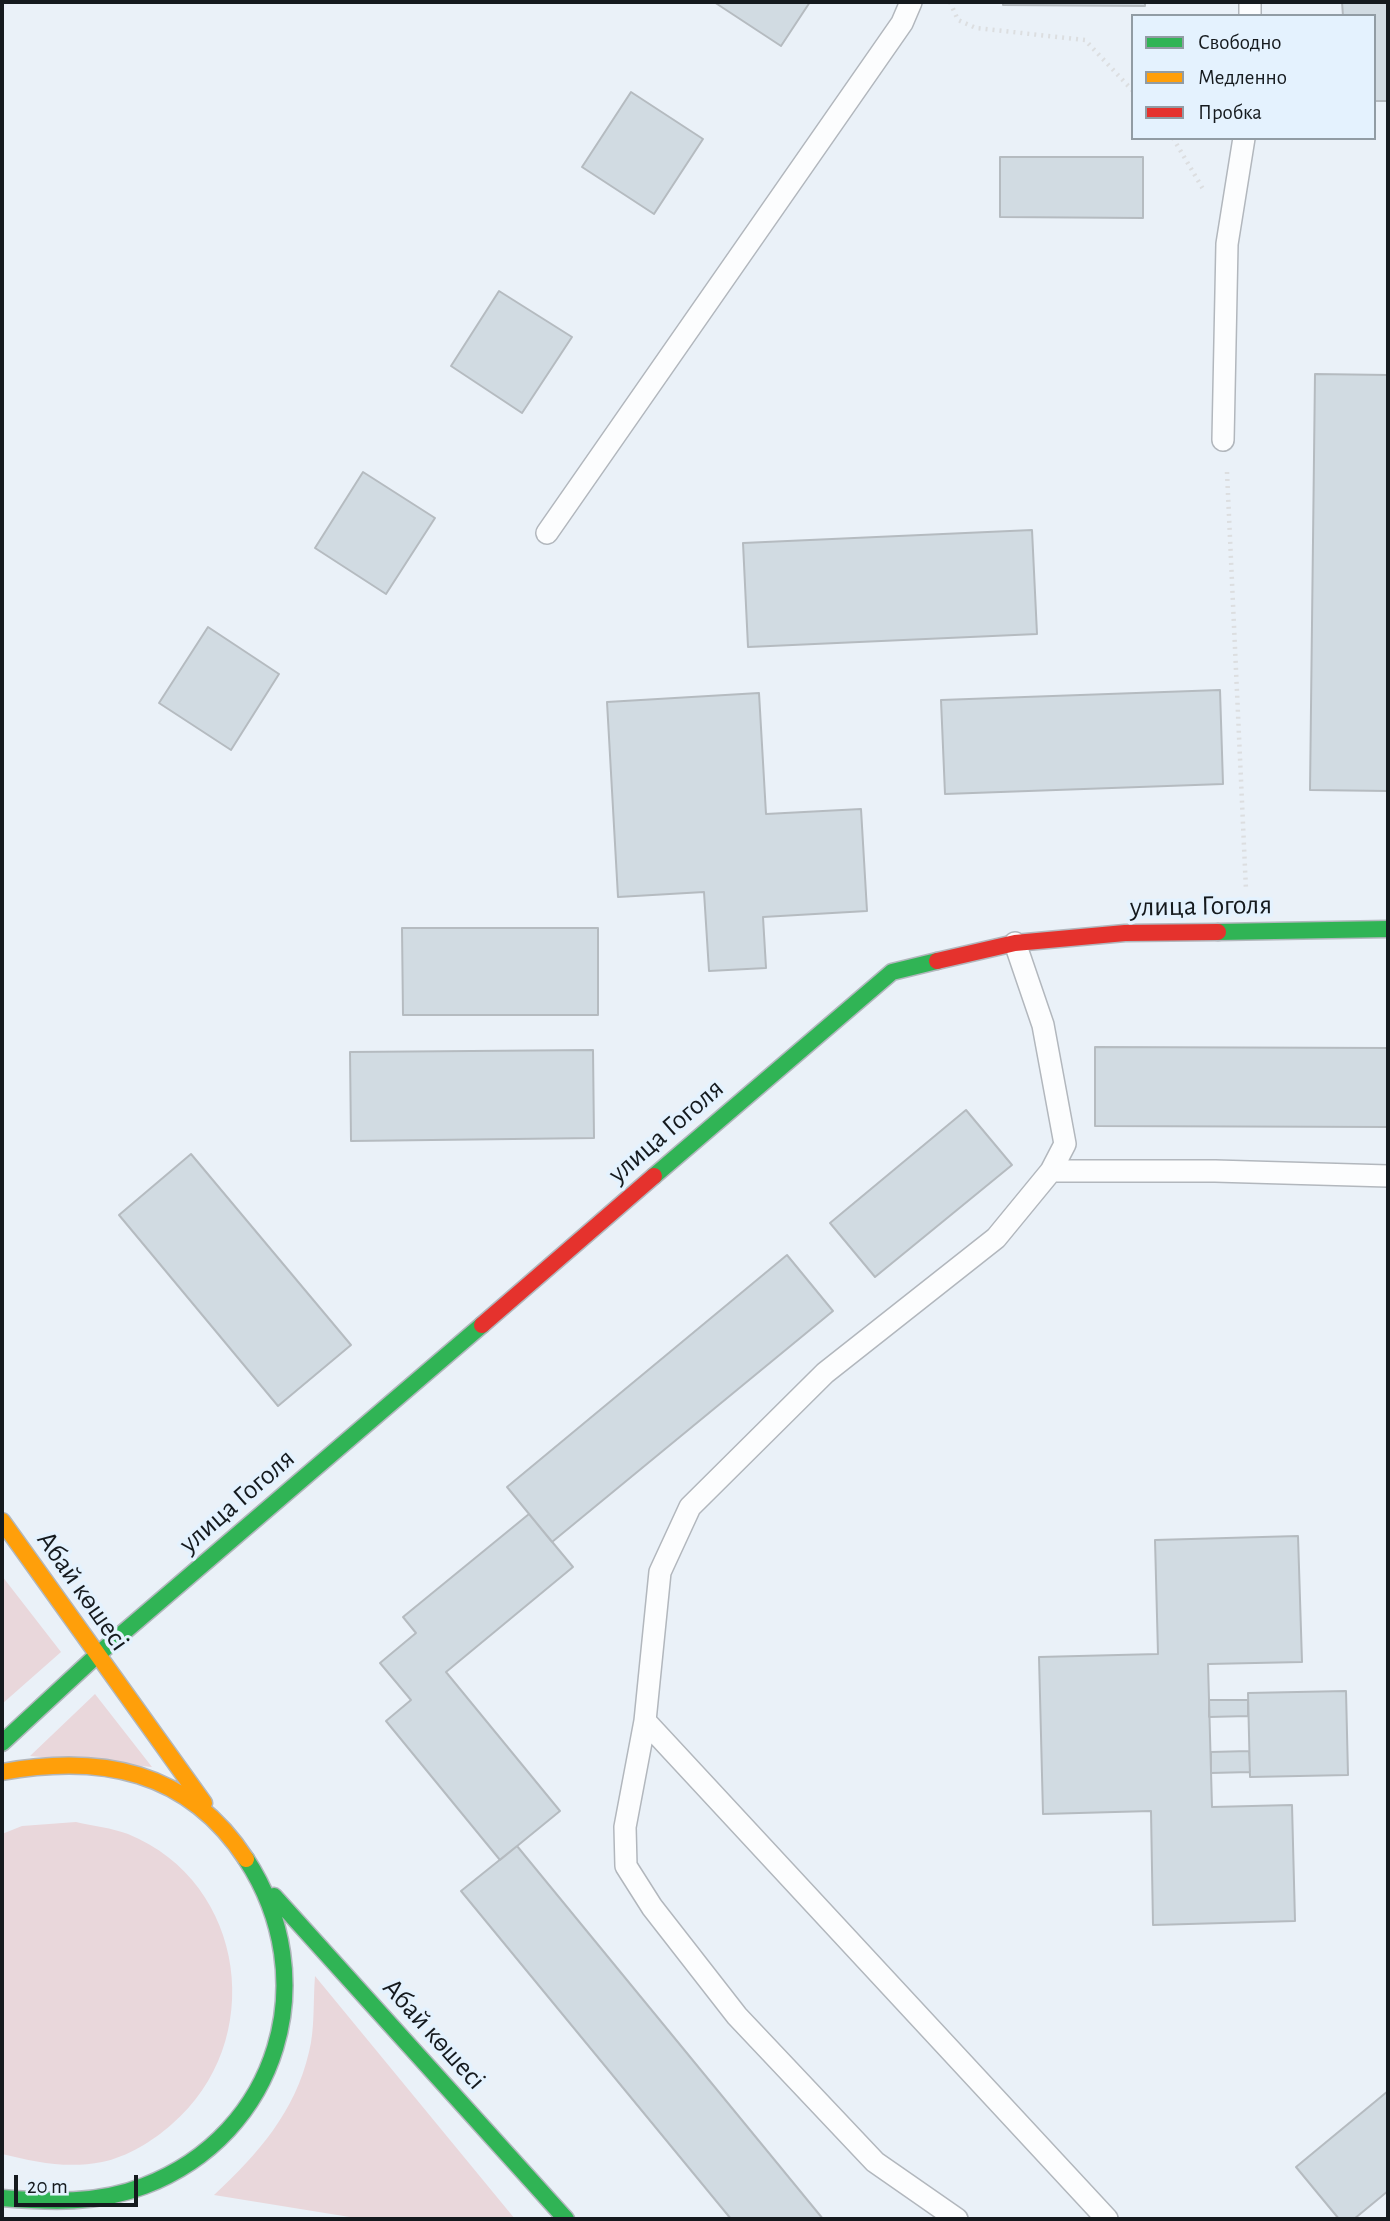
<!DOCTYPE html>
<html>
<head>
<meta charset="utf-8">
<style>
	body { margin:0 }
	#map { position:relative; width:1390px; height:2221px; overflow:hidden; background:#eaf1f8; font-family:"Alegreya Sans",sans-serif }
	canvas { display:block }
	.frame { position:absolute; inset:0; border:4px solid #151a1e; pointer-events:none }
	.legend { position:absolute; left:1131px; top:14px; width:245px; height:126px; box-sizing:border-box; background:#e4f2fe; border:2px solid #919ca4; margin:0; padding:9px 12px; list-style:none; font-size:21px; color:#151a1e }
	.legend li { display:flex; align-items:center; gap:14px; height:35px }
	.legend b { width:35px; border:2px solid #919ca4 }
	.scale { position:absolute; left:14px; top:2175px; width:124px; height:32px; box-sizing:border-box; border:4px solid #151a1e; border-top:0; padding-left:9px; font-size:21px; line-height:24px; white-space:nowrap; color:#151a1e; -webkit-text-stroke:5px #e4f2fe; paint-order:stroke }
</style>
</head>
<body>
<div id="map">
<canvas width="1390" height="2221"></canvas>
<div class="frame"></div>
<ul class="legend">
<li><b style="height:9px;background:#30b455"></b>Свободно</li>
<li><b style="height:9px;background:#ff9f0a"></b>Медленно</li>
<li><b style="height:9px;background:#e5322d"></b>Пробка</li>
</ul>
<div class="scale">20 m</div>
</div>
<script>
const ctx = document.querySelector('canvas').getContext('2d');
ctx.lineJoin = 'round';
function fill(path, color) {
  ctx.fillStyle = color;
  ctx.fill(path, 'evenodd');
}
function stroke(path, color, width, dash) {
  ctx.strokeStyle = color;
  ctx.lineWidth = width;
  ctx.lineCap = dash ? 'butt' : 'round';
  ctx.setLineDash(dash || []);
  ctx.stroke(path);
}
function label(font, color, halo, rows, align = 'center') {
  ctx.font = font + ' "Alegreya Sans",sans-serif';
  ctx.lineWidth = 7;
  ctx.setLineDash([]);
  ctx.textBaseline = 'middle';
  ctx.strokeStyle = halo;
  ctx.fillStyle = color;
  for (const [text, x, y, turn = 0] of rows) {
    ctx.save();
    ctx.translate(x, y);
    ctx.rotate((+turn || 0) * Math.PI / 180);
    ctx.textAlign = isNaN(turn) ? turn : align;
    if (halo) ctx.strokeText(text, 0, 0);
    ctx.fillText(text, 0, 0);
    ctx.restore();
  }
}
fill(new Path2D(`
	M2,1576L61,1652L2,1704Z
	M95,1694L152,1767L30,1756Z
	M76,1822C93,1826 112,1828 128,1834C248,1883 267,2043 172,2124C153,2141 127,2157 102,2162C67,2169 35,2162 2,2154V1834L22,1826Z
	M315,1976L515,2219H362L214,2195C258,2154 295,2112 309,2052C315,2029 313,2001 315,1976Z`), '#e9d7db');
const building = new Path2D(`
	M714,2H810L781,46Z
	M1003,2H1145V6L1003,5Z
	M1342,2H1388V101H1374V16H1343Z
	M631,92L703,139L654,214L582,167Z
	M1000,157H1143V218L1000,217Z
	M499,291L572,337L522,413L451,366Z
	M1315,374L1388,375V791L1310,790Z
	M363,472L435,518L386,594L315,548Z
	M1032,530L1037,634L748,647L743,543Z
	M208,627L279,674L231,750L159,703Z
	M1220,690L1223,784L945,794L941,700Z
	M759,693L766,814L861,809L867,911L763,917L766,968L709,971L704,892L618,897L607,702Z
	M402,928H598V1015H403Z
	M1095,1047L1388,1048V1127L1095,1126Z
	M593,1050L594,1138L351,1141L350,1052Z
	M966,1110L1012,1165L875,1277L830,1223Z
	M191,1154L351,1345L278,1406L119,1215Z
	M787,1255L833,1311L552,1542L507,1487Z
	M529,1514L573,1567L446,1672L560,1811L500,1860L386,1721L411,1700L380,1663L416,1633L403,1617Z
	M1298,1536L1302,1662L1208,1664L1212,1807L1292,1805L1295,1921L1153,1925L1151,1811L1043,1814L1039,1657L1158,1654L1155,1540Z
	M1346,1691L1348,1775L1250,1777L1248,1693Z
	M1209,1700H1248V1716L1209,1717Z
	M1249,1751L1250,1772L1211,1773V1752Z
	M517,1846L823,2219H731L461,1891Z
	M1388,2091V2191L1354,2219H1339L1296,2167Z`);
fill(building, '#d1dbe2');
stroke(building, '#b5bbc0', 2);
const lane = new Path2D(`
	M1250,16V2
	M1223,440L1227,244L1244,138
	M547,533L902,23L911,2
	M1051,1171H1215L1388,1176
	M645,1721L1107,2219
	M957,2219L875,2162L737,2016L652,1907L626,1866L625,1827L645,1721L660,1572L690,1507L825,1373L996,1238L1051,1171L1065,1144L1043,1025L1015,943`);
const fast = new Path2D(`
	M1218,932L1388,929
	M654,1176L892,972L937,961
	M2,1743L96,1656L482,1325
	M274,1896L566,2219
	M2,2198C50,2202 98,2204 144,2186C280,2134 324,1978 246,1859`);
const slow = new Path2D(`
	M2,1521L204,1803
	M2,1772C100,1754 188,1770 246,1859`);
const jam = new Path2D(`
	M937,961L1015,943L1125,933L1218,932
	M482,1325L654,1176`);
stroke(lane, '#b2b7bd', 24);
stroke(fast, '#b2b7bd', 19);
stroke(slow, '#b2b7bd', 19);
stroke(jam, '#b2b7bd', 19);
stroke(new Path2D(`
	M950,2L958,20L976,28L1085,40L1133,91
	M1173,138L1203,189
	M1227,472L1246,890`), '#dcdee0', 4.5, [2, 5]);
stroke(lane, '#fcfdfe', 21);
stroke(fast, '#30b455', 16);
stroke(slow, '#ff9f0a', 16);
stroke(jam, '#e5322d', 16);
label('28px', '#151a1e', '#e4f2fe', [
	["улица Гоголя",1201,906,-1],
	["улица Гоголя",666,1131,-41],
	["улица Гоголя",237,1501,-41],
	["Абай көшесі",83,1591,55],
	["Абай көшесі",434,2034,48]
]);
</script>
</body>
</html>
